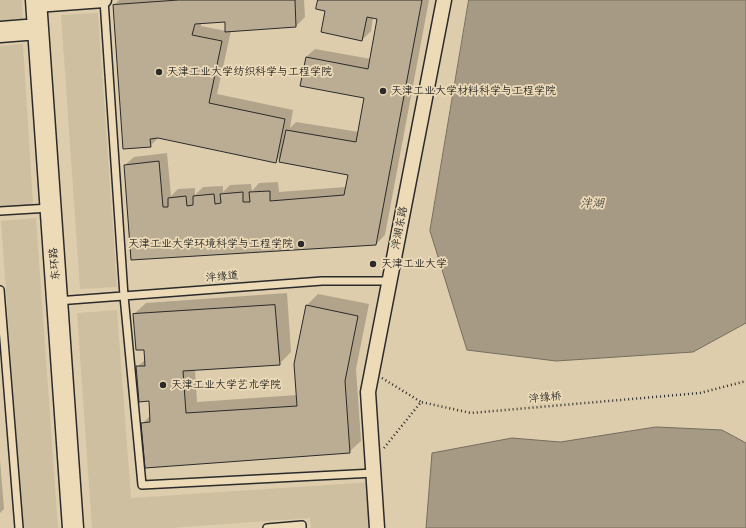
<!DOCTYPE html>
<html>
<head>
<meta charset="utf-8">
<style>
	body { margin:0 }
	canvas { display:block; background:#eddbb8 }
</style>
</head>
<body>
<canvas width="746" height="528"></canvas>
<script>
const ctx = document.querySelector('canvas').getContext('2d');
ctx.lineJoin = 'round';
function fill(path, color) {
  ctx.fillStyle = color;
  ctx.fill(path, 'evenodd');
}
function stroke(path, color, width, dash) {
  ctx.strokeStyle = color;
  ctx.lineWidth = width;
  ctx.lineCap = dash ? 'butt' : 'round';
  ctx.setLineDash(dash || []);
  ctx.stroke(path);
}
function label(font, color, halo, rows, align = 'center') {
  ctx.font = font + ' Sriracha,"LXGW WenKai TC",sans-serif';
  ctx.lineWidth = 3.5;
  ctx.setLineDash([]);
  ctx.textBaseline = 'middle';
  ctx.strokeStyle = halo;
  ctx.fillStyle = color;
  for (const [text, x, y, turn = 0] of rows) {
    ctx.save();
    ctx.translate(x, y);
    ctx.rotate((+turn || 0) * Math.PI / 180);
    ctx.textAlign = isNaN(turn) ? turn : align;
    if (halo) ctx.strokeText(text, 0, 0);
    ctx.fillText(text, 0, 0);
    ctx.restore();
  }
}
fill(new Path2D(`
	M0,0H746V528H0Z`), '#decdad');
fill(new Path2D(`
	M0,0H22L23,19L0,21Z
	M98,13L117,287L80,289L61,15Z
	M23,44L33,205L0,207V46Z
	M36,218L58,528H23L1,221Z
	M117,310L131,498L373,482L376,528H311L310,518L170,528H92L77,313Z`), '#cebfa0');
const water = new Path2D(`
	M469,0H746V323L693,352L556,361L467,350L430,231Z
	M656,427L722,430L746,443V528H426L432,453L512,438L560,442Z`);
fill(water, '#a69a84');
stroke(water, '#756e60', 1);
fill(new Path2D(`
	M119,0H304L305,17L296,26L231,31L217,94L293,110L290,128L296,122L359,132L365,97L306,57L315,49L371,59L378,18L373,17L371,31L362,40L326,10L319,0H429L385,235L376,244L132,259L125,165L134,157L167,153L171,196L178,189L195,188V195L203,187L223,186V192L230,185L251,184L252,191L259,183L278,182L279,192L346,187L349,174L282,155L275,162L159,137L150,146L114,5ZM226,21V31L201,26V23Z
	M287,293L291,352L279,364L195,370L197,402L297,395L306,306L318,294L369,304L356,369L361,441L349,452L143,423L151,415L150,400L137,367L146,359L145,349L134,314L146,303Z
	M0,460L4,509L0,513Z`), '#0003');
const building = new Path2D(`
	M179,0H295L296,27L225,32V22L195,24L192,35L222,41L209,103L285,119L276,163L158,138L150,139L151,147L123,149L113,5Z
	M318,0H422L376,245L131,260L124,165L159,161L163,207H168V198L186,196L187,206L193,205V196L214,194L215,204L221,203L220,194L243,192V202H250L249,192L270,191V201L344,195L348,175L279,162L286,130L356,142L364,98L300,86L306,57L368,69L377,19L367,17L362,41L321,32L325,11L316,9Z
	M275,305L280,365L183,371L186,413L297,406L294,364L306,305L358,316L345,381L350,453L145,468L141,423L150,422L149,401L139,402L136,366H145L144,350H136L133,314Z`);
fill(building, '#baad93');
stroke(building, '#2b2b2b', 1);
const lane = new Path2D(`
	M104,0L124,296L142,485L374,473
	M0,211L50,208
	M0,290L19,528
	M57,301L322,281H389
	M267,528L302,525V528`);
const street = new Path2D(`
	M36,5L104,0
	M377,528L368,392L444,0`);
const secondary = new Path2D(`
	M36,0L73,528
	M0,32L38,29`);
stroke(lane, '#2b2b2b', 10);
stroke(street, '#2b2b2b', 17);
stroke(secondary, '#2b2b2b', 23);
stroke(new Path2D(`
	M382,378L421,402
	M384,448L421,402L471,413L700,393L746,381`), '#2b2b2b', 2.5, [1, 3]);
stroke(lane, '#eddbb8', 7);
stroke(street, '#eddbb8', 14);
stroke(secondary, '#eddbb8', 20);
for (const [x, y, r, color] of [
	[159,72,4,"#2b2b2b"],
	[383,91,4,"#2b2b2b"],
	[301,244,4,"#2b2b2b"],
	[373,264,4,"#2b2b2b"],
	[163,385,4,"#2b2b2b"]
]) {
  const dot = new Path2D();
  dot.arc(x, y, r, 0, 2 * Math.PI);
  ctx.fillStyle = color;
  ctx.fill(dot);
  stroke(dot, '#eddbb8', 1.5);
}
label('11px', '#2b2b2b', '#eddbb8', [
	["天津工业大学纺织科学与工程学院",167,72],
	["天津工业大学材料科学与工程学院",391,91],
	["天津工业大学环境科学与工程学院",293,244,"right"],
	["天津工业大学",381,264],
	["天津工业大学艺术学院",171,385]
], 'left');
label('11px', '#2b2b2b', '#eddbb8', [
	["泮湖东路",400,228,-79],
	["东环路",55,264,-94],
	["泮缘道",222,277,-4],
	["泮缘桥",545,398,-5]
]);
label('italic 12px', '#4a4741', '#eddbb8', [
	["泮湖",592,204]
]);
</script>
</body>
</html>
